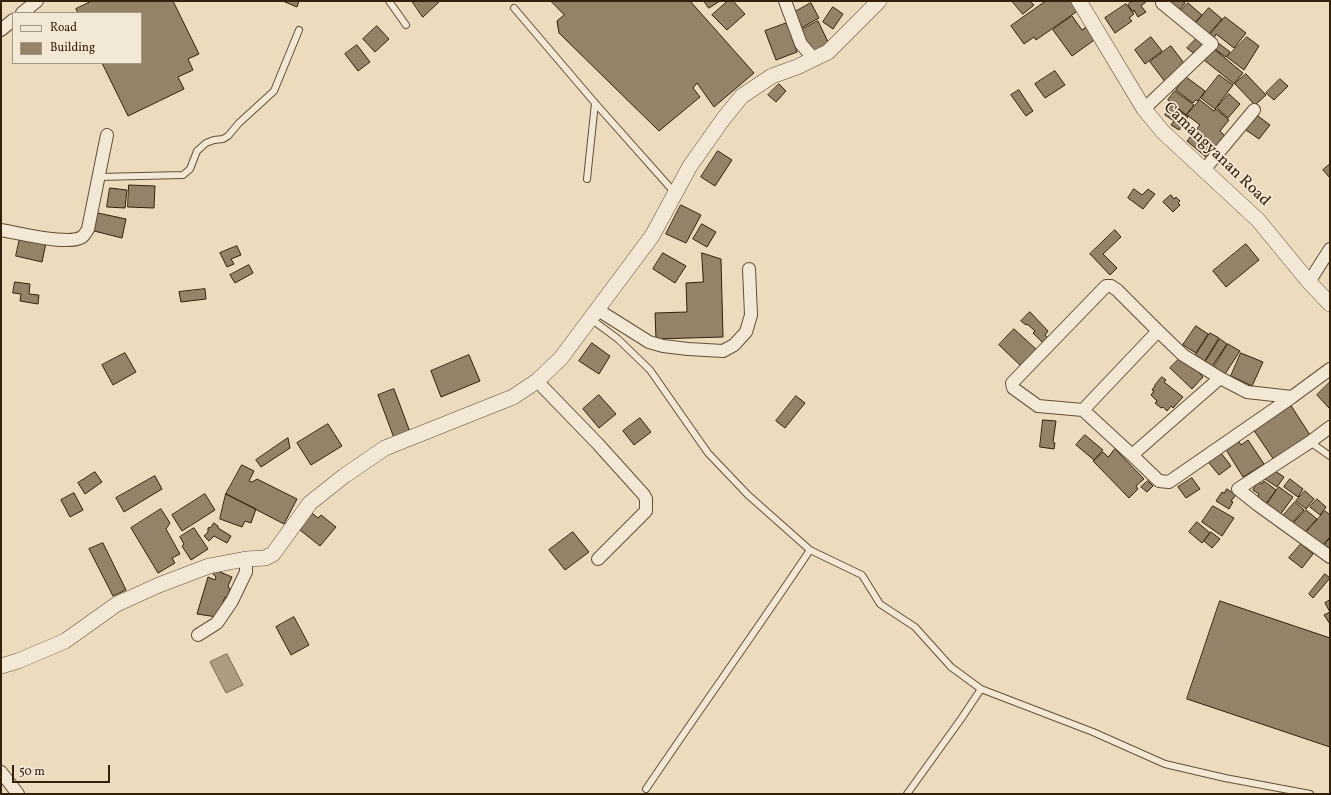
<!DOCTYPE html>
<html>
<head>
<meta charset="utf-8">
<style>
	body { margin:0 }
	#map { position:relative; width:1331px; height:795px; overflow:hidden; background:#eddbbe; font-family:Vollkorn,serif }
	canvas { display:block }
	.frame { position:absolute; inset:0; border:2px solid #34210c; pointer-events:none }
	.legend { position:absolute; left:12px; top:12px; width:130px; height:52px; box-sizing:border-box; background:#f3e8d5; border:1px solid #a79885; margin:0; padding:5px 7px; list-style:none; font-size:12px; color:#34210c }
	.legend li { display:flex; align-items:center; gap:8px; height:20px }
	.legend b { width:20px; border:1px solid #a79885 }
	.scale { position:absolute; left:12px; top:765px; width:98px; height:18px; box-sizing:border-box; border:2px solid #34210c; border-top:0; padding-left:5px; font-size:12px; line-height:14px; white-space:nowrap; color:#34210c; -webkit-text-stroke:3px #f3e8d5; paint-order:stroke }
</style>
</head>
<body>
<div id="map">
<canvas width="1331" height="795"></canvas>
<div class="frame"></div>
<ul class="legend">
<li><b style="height:5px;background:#f3e8d5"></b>Road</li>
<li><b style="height:11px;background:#948269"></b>Building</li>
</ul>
<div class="scale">50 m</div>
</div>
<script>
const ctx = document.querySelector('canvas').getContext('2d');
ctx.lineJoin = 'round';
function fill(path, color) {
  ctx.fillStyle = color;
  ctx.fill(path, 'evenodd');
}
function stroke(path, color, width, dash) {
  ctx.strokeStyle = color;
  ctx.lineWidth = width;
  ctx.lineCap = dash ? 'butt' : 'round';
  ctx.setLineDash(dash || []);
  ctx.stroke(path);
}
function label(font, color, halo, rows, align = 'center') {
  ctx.font = font + ' Vollkorn,serif';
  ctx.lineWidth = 3.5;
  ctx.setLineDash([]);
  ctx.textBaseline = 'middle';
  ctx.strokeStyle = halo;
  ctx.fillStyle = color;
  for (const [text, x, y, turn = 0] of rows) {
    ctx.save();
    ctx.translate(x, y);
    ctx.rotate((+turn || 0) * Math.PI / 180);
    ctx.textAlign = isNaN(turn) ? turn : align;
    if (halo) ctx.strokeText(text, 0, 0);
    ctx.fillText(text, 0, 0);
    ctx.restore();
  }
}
const water = new Path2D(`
	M227,654L243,685L226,693L210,662Z`);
fill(water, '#ae9c81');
stroke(water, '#7d6b52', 1);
const building = new Path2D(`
	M92,1H173L199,54L188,59L193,70L178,77L184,89L128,116L102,63H141V13H78L76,9Z
	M286,1H299L297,7L285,2Z
	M412,1H440L423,17Z
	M551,1H690L754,73L714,107L697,83L693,88L700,97L659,131L559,33L557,21L564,15Z
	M704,1H720L709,8Z
	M728,1H733L745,14L727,30L712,15Z
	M1012,1H1030L1034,5L1023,14Z
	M1046,1H1073L1079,10L1036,40L1034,37L1024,44L1011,26Z
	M1132,1H1147L1141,6L1146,12L1138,17L1134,10L1133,12L1128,5Z
	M1167,1H1182L1185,3L1177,13Z
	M811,3L819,18L801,28L793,13Z
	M1188,3L1202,15L1193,25L1179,13Z
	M1126,4L1134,14L1129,18L1132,21L1115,33L1105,18Z
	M833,7L843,14L833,29L823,22Z
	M1209,8L1222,19L1207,36L1194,25Z
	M1072,16L1082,30L1088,26L1097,38L1072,56L1053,30Z
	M1225,17L1246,33L1234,48L1216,34L1214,38L1210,35Z
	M818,21L829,44L812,52L801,30Z
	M787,23L797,52L776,60L765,31Z
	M377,26L389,39L375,52L363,39Z
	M1199,36L1208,45L1197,56L1187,48Z
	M1151,37L1162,51L1145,64L1135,50Z
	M1247,37L1259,46L1244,70L1227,57Z
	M1217,42L1230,52L1226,57L1213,48Z
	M357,45L370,62L358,71L345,54Z
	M1171,46L1187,67L1166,83L1150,62Z
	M1214,49L1243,73L1234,84L1204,60Z
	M1055,71L1065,85L1045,98L1035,84Z
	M1246,74L1266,95L1255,105L1235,84Z
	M1219,75L1233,85L1215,109L1201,98Z
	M1186,77L1205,91L1198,101L1196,100L1193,103L1176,90Z
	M1280,79L1288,86L1274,100L1266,93Z
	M779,84L786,91L776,102L768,95Z
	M1019,90L1033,111L1026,116L1011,95Z
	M1175,91L1194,105L1186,115L1168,100Z
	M1229,94L1240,104L1228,118L1217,108Z
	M1200,100L1214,111L1216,109L1229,120L1220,131L1225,136L1207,158L1187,141L1200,125L1187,115Z
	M1172,105L1188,117L1179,130L1171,125L1174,121L1165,115Z
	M1254,113L1270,125L1259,139L1243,128Z
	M718,151L732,160L715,186L701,177Z
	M1330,164V178L1323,170Z
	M129,185L155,186L154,208L128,207Z
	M110,188L127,190L125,208L107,207Z
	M1134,189L1142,195L1148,189L1155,194L1143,209L1128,198Z
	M1171,195L1174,199L1176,197L1180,201L1178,203L1180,205L1173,212L1163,202Z
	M681,205L701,215L686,243L666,234Z
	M98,213L126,219L122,238L94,231Z
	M702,224L716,232L707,247L693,239Z
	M1115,230L1121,237L1103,254L1117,268L1110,275L1090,254Z
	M20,238L46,243L42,262L16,256Z
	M1246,244L1259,260L1226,287L1213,271Z
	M237,246L241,255L231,259L234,264L227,267L220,253Z
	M663,253L686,266L675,283L653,269Z
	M702,253L721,259L723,337L656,339L655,313L687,312L686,283L703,282Z
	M249,265L253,273L235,283L230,275Z
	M15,282L30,284L29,294L39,295L38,304L20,301L21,294L13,293Z
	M205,289L206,299L181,302L179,292Z
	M1030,312L1048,331L1045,335L1048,338L1043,343L1033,333L1035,331L1027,324L1026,325L1021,321Z
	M1196,326L1208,334L1196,353L1183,345Z
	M1014,329L1037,350L1021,366L999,345Z
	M1210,333L1219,338L1203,364L1194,358Z
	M1220,339L1227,344L1211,368L1204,364Z
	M592,343L610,356L599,374L579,361Z
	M1228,344L1240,351L1225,374L1214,367Z
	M125,353L136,372L113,385L102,365Z
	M1241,353L1263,362L1252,386L1231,376Z
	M469,355L480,381L441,397L431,371Z
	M1182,356L1203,377L1192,389L1170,368Z
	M1162,377L1166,380L1164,382L1183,397L1173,408L1171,406L1167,411L1163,407L1161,408L1155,403L1157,401L1151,395L1154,391L1152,390L1155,386V385Z
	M1330,382V406L1329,408L1317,395Z
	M394,389L410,432L394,438L378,395Z
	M599,395L616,414L599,428L583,409Z
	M796,396L805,403L785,428L776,421Z
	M1290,404L1310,435L1274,460L1253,429Z
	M640,418L651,432L634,445L623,431Z
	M1043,420L1056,421L1053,442L1055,443L1054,449L1040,447Z
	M328,424L342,446L311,465L297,443Z
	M1085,435L1103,450L1094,460L1076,445Z
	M288,438L290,448L261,467L256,460Z
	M1238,440L1241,445L1248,440L1264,464L1243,477L1225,448Z
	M1115,449L1144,479L1136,486L1138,489L1129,498L1093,461L1103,452L1108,457Z
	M1221,453L1231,466L1219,475L1209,463Z
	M242,465L254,471L249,481L252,482L257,479L297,499L284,524L226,494Z
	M1272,469L1284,477L1277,487L1262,477Z
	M95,472L102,482L85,494L78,483Z
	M155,476L162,489L124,512L116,498Z
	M1192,478L1200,489L1186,498L1178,487Z
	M1290,479L1303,489L1298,497L1284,487Z
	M1148,481L1153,486L1147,492L1141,487Z
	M1259,481L1262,484L1264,481L1276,490L1266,504L1257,498L1259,494L1253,490Z
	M1279,487L1293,497L1280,515L1265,507Z
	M1227,489L1236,495L1231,501L1233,502L1229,509L1216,501L1222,492L1224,493Z
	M1305,491L1314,499L1306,509L1296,501Z
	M74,493L83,510L70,517L61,500Z
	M205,494L215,510L182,531L172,515Z
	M226,494L256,509L251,523L245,521L242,527L220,519Z
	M1317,499L1326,507L1320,515L1310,507Z
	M1295,502L1304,510L1290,525L1282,517Z
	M1213,506L1234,518L1222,536L1202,522Z
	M161,509L170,523L166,529L180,554L172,558L175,563L158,573L131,528Z
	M308,510L318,518L321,515L336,527L320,546L300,530L302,527L297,523Z
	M1306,510L1317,519L1303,534L1292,525Z
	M1325,511L1330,515V537L1321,547L1306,533Z
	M1197,522L1210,533L1202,543L1189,532Z
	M214,523L218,526V528L231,536L227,543L214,536L209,541L204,536L208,532V528L211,527Z
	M194,528L208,549L191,560L182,546L184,544L180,537Z
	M573,532L589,552L565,570L549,550Z
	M1211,532L1220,539L1212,548L1204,541Z
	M1330,538V551L1323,547Z
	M103,543L126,590L113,596L89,549Z
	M1301,544L1313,554L1302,568L1289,558Z
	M215,570L232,577L228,586L230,589L227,597H225L217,617L197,614L208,577L215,580L216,577L213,574Z
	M1325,574L1330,578L1313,598L1309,594Z
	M1330,600V624L1324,615L1330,612L1325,603Z
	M1220,601L1330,638V747L1187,699Z
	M294,617L309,645L291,655L276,627Z`);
fill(building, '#948269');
stroke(building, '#34210c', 1);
const service = new Path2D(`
	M389,1L406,25
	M514,8L595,103L675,193
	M98,177L183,175L190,169L197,151L206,143L214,140L223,139L228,136L239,123L274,91L299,30
	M587,179L595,103
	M591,319L618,339L650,370L708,453L748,495L810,550L862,575L880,604L915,627L951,667L981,689L1093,732L1165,764L1225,778L1310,794
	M1310,442L1330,456
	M646,789C700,709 756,631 810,550
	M907,794L961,719L981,689`);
const minor = new Path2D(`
	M785,1L801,44L814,59
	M22,13L37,1
	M1,30L13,20
	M1144,109L1212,44L1162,3
	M1204,170L1254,110
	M1,230C19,233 68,246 82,237C85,235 86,232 88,229L107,135
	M1309,282L1330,249
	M598,310L649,342L663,346L688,349L723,351L734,345L746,332L751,315L749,269
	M537,381L598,444L644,495L646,499V511L598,559
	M1292,397L1169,482L1159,481L1132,455L1083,410L1038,406L1013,388L1012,383L1106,286H1111L1117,290L1158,331L1183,355L1220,378L1247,392L1292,397L1330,369
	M1083,410L1158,331
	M1330,427L1310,442L1238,489L1258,505L1330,557
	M1132,455L1220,378
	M198,635L217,623L232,601L246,572V559
	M1,772L18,794`);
const tertiary = new Path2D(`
	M1079,1L1144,109L1163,132L1258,220L1309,282L1330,304
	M1,666L18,661L65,641L117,604L159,585L209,566L246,559L265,558L273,554L310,503L344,476L385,448L513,397L537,381L561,358L652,236L690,166L724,118L742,96L772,76L797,67L828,52L879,1`);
stroke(service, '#625038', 8);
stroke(minor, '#625038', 14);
stroke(tertiary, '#625038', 16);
stroke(service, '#f3e8d5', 6);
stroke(minor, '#f3e8d5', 12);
stroke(tertiary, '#f3e8d5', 15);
label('16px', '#34210c', '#f3e8d5', [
	["Camangyanan Road",1216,155,44]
]);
</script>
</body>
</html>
